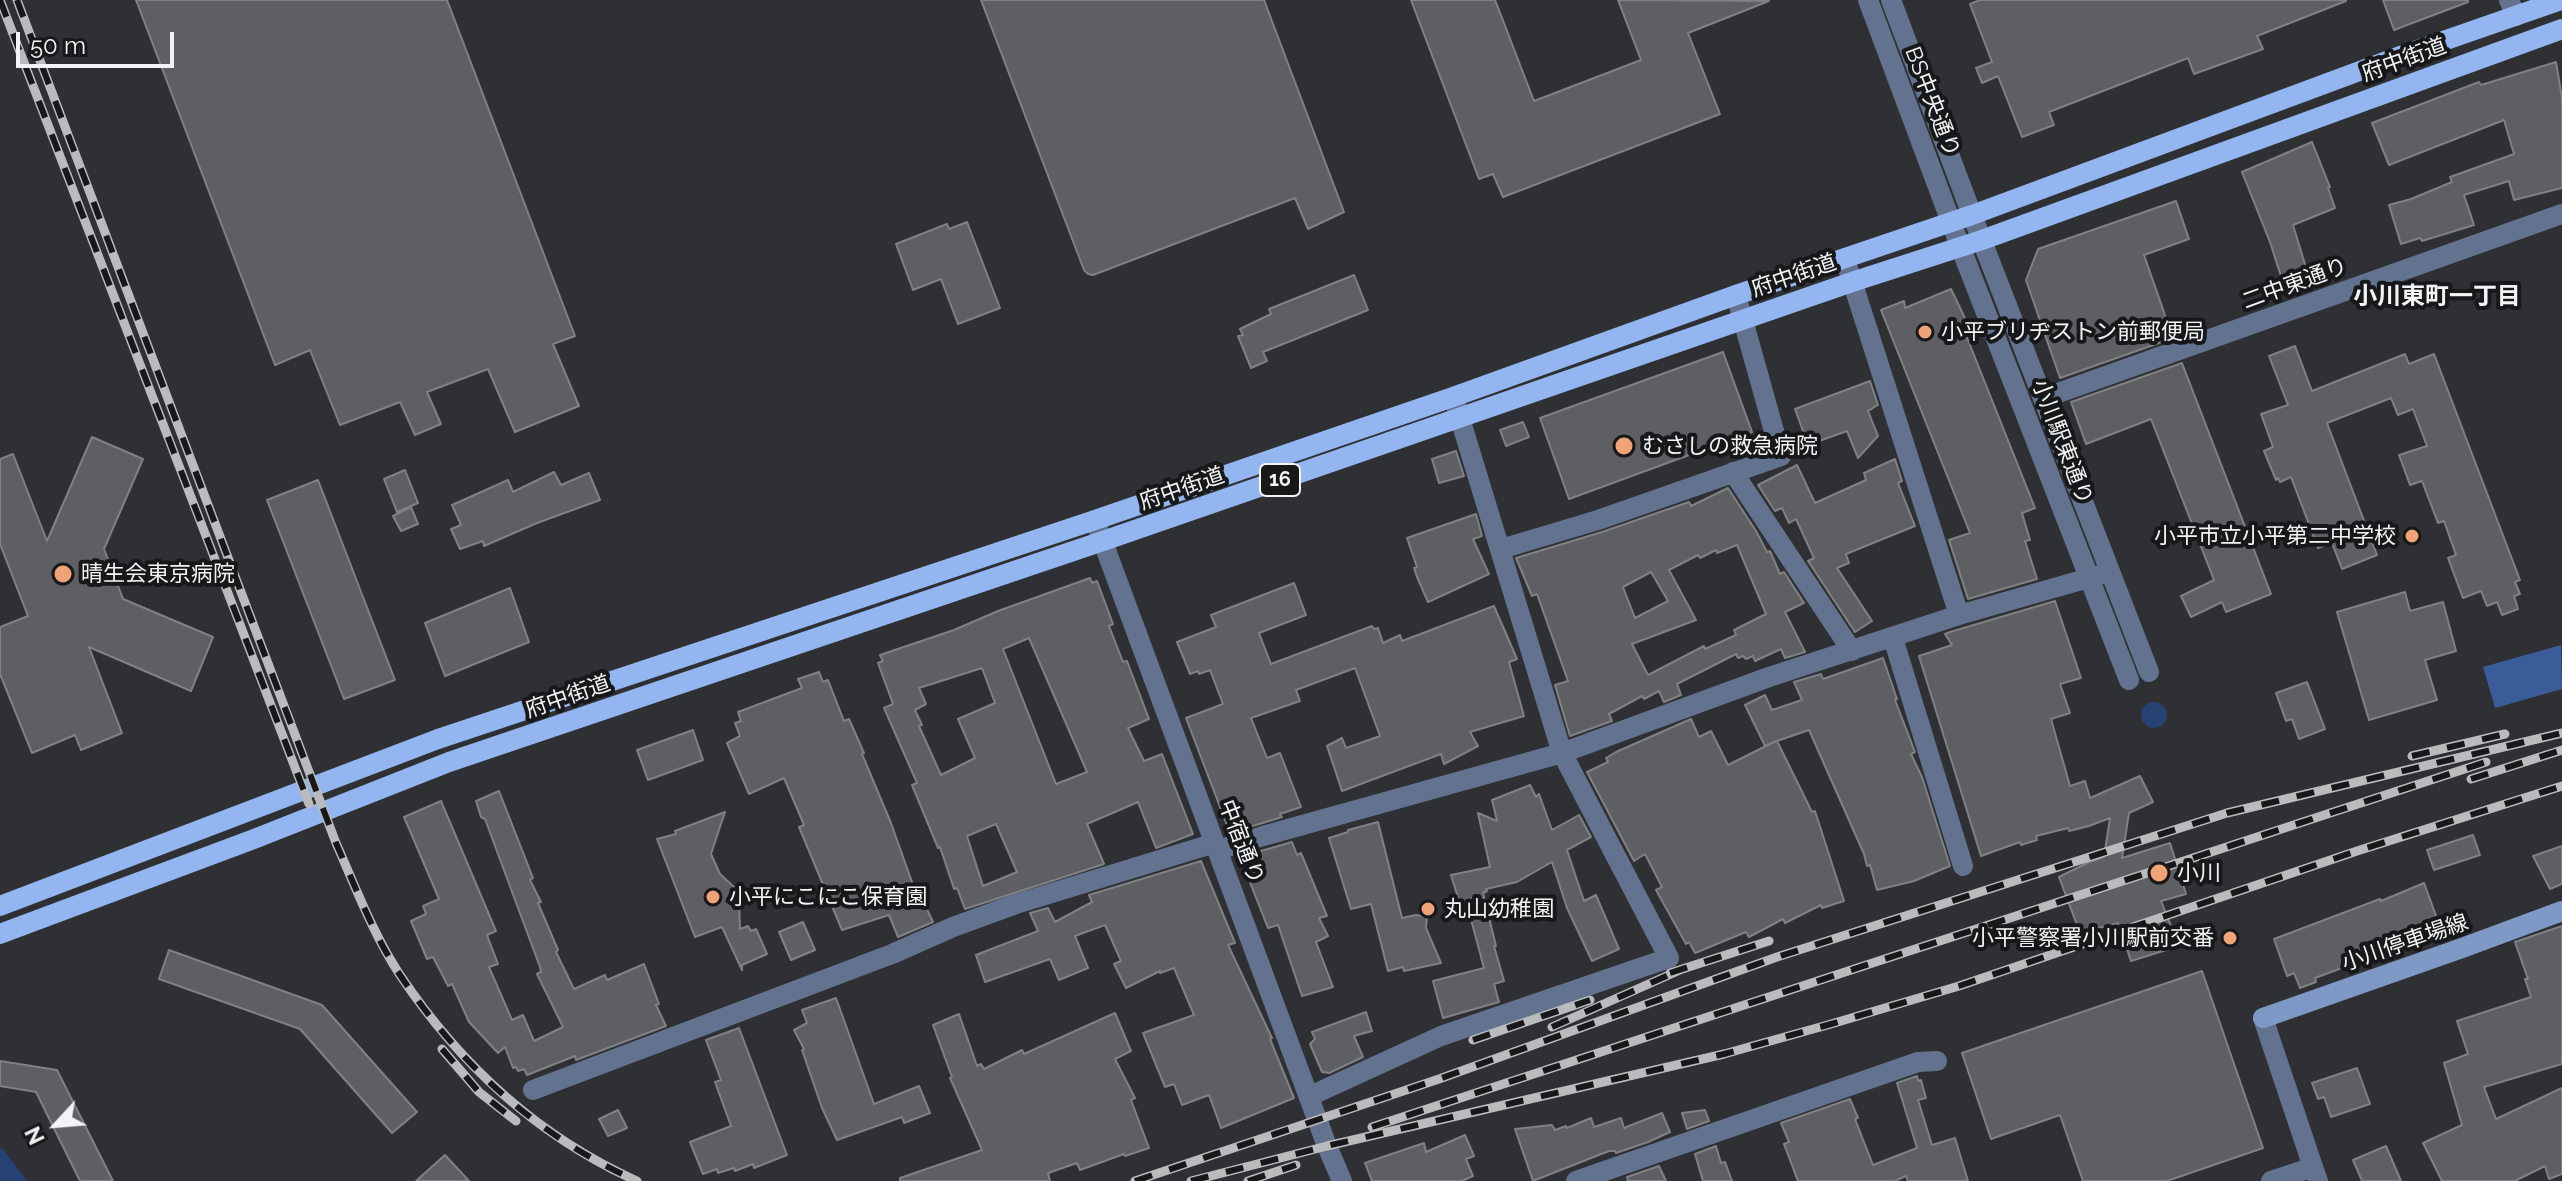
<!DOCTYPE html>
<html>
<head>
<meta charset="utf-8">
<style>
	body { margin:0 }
	#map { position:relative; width:2562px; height:1181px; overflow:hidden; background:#2e3033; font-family:Raleway,sans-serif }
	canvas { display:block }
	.north { position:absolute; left:16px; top:1085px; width:80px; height:80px; -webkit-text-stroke:6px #171819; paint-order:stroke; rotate:244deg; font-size:22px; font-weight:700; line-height:32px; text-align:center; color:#f2f3f5 }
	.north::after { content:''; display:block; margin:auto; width:28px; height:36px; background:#f2f3f5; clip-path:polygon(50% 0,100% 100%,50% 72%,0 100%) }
	.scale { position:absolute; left:16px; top:32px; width:158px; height:36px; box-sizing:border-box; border:4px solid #f2f3f5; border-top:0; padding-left:10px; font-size:24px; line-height:28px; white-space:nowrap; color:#f2f3f5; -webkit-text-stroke:6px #171819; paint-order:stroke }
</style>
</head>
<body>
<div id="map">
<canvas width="2562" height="1181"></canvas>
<div class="north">N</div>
<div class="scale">50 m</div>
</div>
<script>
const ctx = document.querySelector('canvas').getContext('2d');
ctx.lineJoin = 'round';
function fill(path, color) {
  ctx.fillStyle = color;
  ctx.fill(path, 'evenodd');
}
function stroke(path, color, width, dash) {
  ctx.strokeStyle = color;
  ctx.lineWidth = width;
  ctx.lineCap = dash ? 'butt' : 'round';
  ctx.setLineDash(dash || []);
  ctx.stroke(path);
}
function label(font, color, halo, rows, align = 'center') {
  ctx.font = font + ' Raleway,"Noto Sans JP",sans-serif';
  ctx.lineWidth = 8;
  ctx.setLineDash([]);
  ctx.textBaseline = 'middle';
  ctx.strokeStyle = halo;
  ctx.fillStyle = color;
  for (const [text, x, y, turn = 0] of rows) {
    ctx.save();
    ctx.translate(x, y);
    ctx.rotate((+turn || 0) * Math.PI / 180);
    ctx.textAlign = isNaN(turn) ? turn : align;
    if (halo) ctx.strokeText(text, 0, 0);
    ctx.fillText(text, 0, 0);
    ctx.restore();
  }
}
fill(new Path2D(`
	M2141 715a13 13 0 1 1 26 0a13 13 0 1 1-26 0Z
	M0,1148L4,1150L27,1181H0Z`), '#264172');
fill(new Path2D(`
	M2561,645L2562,689L2495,708L2483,667Z`), '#3a5c99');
const building = new Path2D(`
	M136,0H447L575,336L553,344L579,406L515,432L488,369L427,392L441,424L415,435L400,402L340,425L310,350L275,365Z
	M981,0H1264L1344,212L1308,229L1295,198L1093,275L1088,274L1084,270Z
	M1411,0H1495L1534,101L1641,60L1618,0L1769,1L1688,33L1720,114L1503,197L1493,174L1479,179Z
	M1980,0H2346V1L2257,36L2263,49L2194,74L2188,58L2049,112L2054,125L2022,137L1998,76L1982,83L1976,68L1992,62L1970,4Z
	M2383,0H2468V2L2394,30Z
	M2556,62L2562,98V188L2514,200L2509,181L2464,195L2474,225L2422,241L2420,238L2401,244L2389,205L2411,199L2452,182L2450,177L2514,154L2504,120L2389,165L2372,123L2479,82L2481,85Z
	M2312,142L2330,187L2328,188L2335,208L2293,225L2311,284L2286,292L2270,242L2242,172Z
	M2176,201L2189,239L2144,255L2173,338L2060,378L2026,280L2038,249Z
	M967,222L1000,308L958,324L941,279L913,290L896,244L947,224L949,229Z
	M1354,275L1368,310L1263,352L1267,361L1251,368L1238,336L1243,335L1240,329L1271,314L1269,309Z
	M1951,289L1972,333L1966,335L2035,508L2022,513L2030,540L2025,541L2037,579L1968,599L1949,540L1970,533L1881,310L1904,301L1905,308Z
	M2295,346L2312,391L2405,354L2409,364L2434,354L2520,580L2515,582L2520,594L2514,596L2518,609L2502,615L2497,602L2487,606L2481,591L2463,598L2448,558L2456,555L2444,521L2438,523L2422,481L2410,485L2399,455L2427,446L2413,409L2398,415L2391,398L2327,423L2377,555L2342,569L2332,543L2318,548L2291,477L2280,482L2278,478L2276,480L2264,451L2273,447L2261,414L2288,405L2269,356Z
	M1723,352L1752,432L1569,499L1540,418Z
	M2182,363L2271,594L2226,612L2222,602L2191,617L2181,596L2214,580L2151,419L2086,444L2071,402Z
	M1870,381L1878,405L1868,411L1878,436L1858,458L1847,431L1808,445L1795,409Z
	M1523,422L1529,437L1506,446L1500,430Z
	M92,437L143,459L104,549L123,599L213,637L191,691L89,647L122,733L81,750L75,735L32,753L0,674V627L28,616L0,544V459L13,454L47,541Z
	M1456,451L1464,476L1439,483L1432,459Z
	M1895,459L1902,481L1898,483L1915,526L1846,554L1849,563L1837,568L1872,621L1855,632L1808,561L1814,558L1796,519L1789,523L1782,508L1775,511L1758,485L1797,465L1815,503L1866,480L1864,473Z
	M405,470L418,503L397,512L384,479Z
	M554,472L561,485L589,473L600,500L537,523L484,546L483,541L460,549L451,529L461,525L452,505L508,480L513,492Z
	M318,480L395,680L344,699L267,500Z
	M1728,488L1756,531L1767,552L1770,551L1780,574L1784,572L1804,603L1785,612L1805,652L1785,658L1781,649L1755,661L1753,656L1746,659L1743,656L1738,658L1736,654L1677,684L1681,695L1664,702L1659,691L1644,699L1642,696L1609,714L1612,721L1570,736L1555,685L1568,681L1537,594L1532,596L1516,558L1602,532L1689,502L1691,506ZM1737,545L1766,614L1734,630L1736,635L1705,649L1704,646L1648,675L1632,644L1696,620L1669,570L1698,555L1700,558L1716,550L1717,553ZM1651,572L1668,601L1635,618L1623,587Z
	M411,507L418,524L401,531L393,516Z
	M1476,514L1482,536L1473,539L1489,574L1428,602L1417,577L1414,568L1417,567L1407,538Z
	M1090,578L1092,583L1097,581L1113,624L1109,626L1123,662L1127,661L1149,719L1128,728L1144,761L1162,754L1193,834L1156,848L1138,802L1087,824L1104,864L965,909L957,888L954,889L940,847L938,848L912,785L917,783L884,708L893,704L878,663L883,661L880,655L954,630L998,611ZM1029,638L1087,772L1056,784L1003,649ZM982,668L995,703L958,719L975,758L941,775L919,726L922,725L915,710L926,704L919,688ZM996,824L1017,872L983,886L967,836Z
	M1294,583L1306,615L1259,633L1271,664L1372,626L1374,629L1378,628L1383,643L1400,635L1402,641L1494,606L1517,659L1509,662L1524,716L1470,732L1478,746L1444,764L1441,754L1342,791L1327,746L1342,738L1346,748L1380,736L1355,668L1296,690L1300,701L1251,718L1267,758L1280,753L1301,807L1280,814L1282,817L1230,833L1186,718L1223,704L1210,670L1199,674L1198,671L1190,674L1177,642L1216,627L1211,615Z
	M510,588L529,642L445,676L425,623Z
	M2405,592L2410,611L2443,602L2456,651L2425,660L2437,700L2369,720L2337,612Z
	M2055,601L2081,678L2060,684L2070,713L2051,719L2070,786L2085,781L2090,798L2140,776L2153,802L2129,813L2122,858L2170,843L2186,894L2161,901L2179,946L2131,961L2118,923L2080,933L2059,877L2087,863L2104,857L2110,818L2089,826L2069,831L2068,828L2036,836L2037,840L2021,845L2020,842L1981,856L1919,656L1952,645L1945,634L1950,632Z
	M1883,658L1897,699L1895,700L1915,752L1911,754L1922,777L1950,866L1914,881L1877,890L1870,865L1867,866L1864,854L1809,730L1777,741L1812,812L1815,811L1844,901L1822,908L1821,905L1785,923L1783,919L1749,937L1746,932L1695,953L1689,942L1686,944L1656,890L1662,887L1645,854L1634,861L1587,772L1608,762L1606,758L1616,752L1691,719L1699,737L1711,731L1728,765L1776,741L1765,746L1745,705L1765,695L1772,710L1802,700L1794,682L1821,674L1823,679Z
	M819,672L823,682L828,680L844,721L849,719L864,753L862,754L891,823L913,885L915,884L933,922L898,937L889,915L842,930L799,827L804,825L784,778L749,794L727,743L740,736L735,723L741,721L738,712L802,688L798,679Z
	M2307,682L2325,729L2299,739L2292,719L2286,721L2276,693Z
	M693,730L703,760L648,780L637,750Z
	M1530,785L1536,797L1539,794L1552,830L1579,815L1591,837L1567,850L1584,901L1596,895L1619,949L1592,961L1567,908L1552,862L1517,882L1486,889L1487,891L1483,893L1496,946H1494L1504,981L1494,984L1499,1002L1443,1018L1433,981L1484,968L1469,912L1463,914L1451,875L1490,867L1478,813L1497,821L1492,800Z
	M499,791L533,878L530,880L541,902L538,903L558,950L556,952L574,989L605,975L607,980L644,964L659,1004L656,1005L666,1026L576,1060L575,1056L527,1075L524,1069L518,1071L516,1067L513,1068L505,1047L498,1053L469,1022L452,984L448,986L433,957L427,959L411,921L426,914L423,906L439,899L404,817L441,801L496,931L487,935L498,964L489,967L512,1020L523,1015L534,1041L563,1027L537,974L541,972L540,967L485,819L481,817L476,801Z
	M725,812L711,854L720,874L734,887L739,899L740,929L748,926L751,931L756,929L767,954L742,965V970L722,927L695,937L657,839L676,834L675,831Z
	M1378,822L1402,918L1416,915L1427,917L1426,928L1441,963L1404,971L1403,967L1388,971L1371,904L1351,909L1329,838L1348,832V830Z
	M2473,835L2480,855L2434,870L2427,850Z
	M1292,842L1297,855L1301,853L1327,916L1319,918L1328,936L1316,942L1333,987L1302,996L1278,925L1268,928L1240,857Z
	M2562,846V884L2550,889L2533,856Z
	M1201,861L1235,943L1228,945L1272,1038L1270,1039L1294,1098L1221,1128L1209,1095L1182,1105L1174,1084L1165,1087L1143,1033L1194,1015L1174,968L1160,973V971L1126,988L1114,964L1121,961L1105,925L1075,936L1088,968L1059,980L1050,959L985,982L976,955L1038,931L1030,913L1048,908L1055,922L1092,902L1089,895Z
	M2424,883L2438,921L2395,938L2398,947L2315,978L2316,982L2300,988L2294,973L2287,976L2274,939L2380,899L2381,901Z
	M803,922L815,950L791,960L779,932Z
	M2562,926V1064L2484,1087L2496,1119L2562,1088V1174L2549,1179L2545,1166L2515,1181H2442L2423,1143L2462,1125L2444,1063L2468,1054L2457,1021L2531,997L2525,979H2528L2515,942Z
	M169,950L322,1005L417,1112L392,1133L300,1029L159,979Z
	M2202,971L2263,1148L2167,1181H2083L2060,1115L1991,1139L1962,1053Z
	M836,998L874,1104L919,1086L930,1113L904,1123L902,1117L837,1140L822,1108L802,1050L804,1049L794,1030L807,1023L802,1010Z
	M1366,1012L1372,1031L1354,1036L1363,1057L1329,1073L1322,1072L1310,1044L1315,1039L1312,1032Z
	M1115,1013L1131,1051L1115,1059L1135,1098L1131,1100L1149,1148L1125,1156L1124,1154L1080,1170L1077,1163L1048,1173L1050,1181H900V1178L982,1150L950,1078L952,1077L933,1025L959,1014L977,1066L981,1064L984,1069L1022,1050L1024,1054Z
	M739,1028L787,1155L754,1168L753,1164L735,1171L734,1168L718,1173L717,1169L703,1174L690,1142L731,1126L715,1082L721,1080L706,1040Z
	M0,1061L57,1070L113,1181H80L36,1092L0,1086Z
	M2357,1068L2370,1104L2331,1117L2324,1097L2318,1099L2312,1083Z
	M1917,1076L1918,1081L1921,1080L1926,1098L1918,1100L1932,1145L1955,1138L1968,1181H1908L1906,1176L1895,1181H1798L1784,1144L1789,1142L1781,1123L1850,1099L1858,1118L1855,1119L1873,1165L1917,1148L1897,1083Z
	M618,1110L627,1128L608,1136L599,1119Z
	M1705,1110L1709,1121L1687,1129L1682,1113Z
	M1662,1113L1670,1132L1648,1142L1616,1153L1615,1151H1609L1533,1181L1515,1129L1552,1125L1555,1130L1566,1126L1567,1128L1591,1118L1594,1127L1621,1118L1624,1128Z
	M1465,1135L1474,1156L1466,1159L1473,1176L1462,1181H1372L1365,1163L1424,1143L1426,1152Z
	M1716,1146L1721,1163L1725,1162L1732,1181H1703L1695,1154Z
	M2386,1146L2401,1181H2362L2353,1160Z
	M445,1155L469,1181H416Z
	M1659,1166L1666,1181H1628L1627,1177Z`);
fill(building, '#5d5f62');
stroke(building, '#7f8184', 2);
stroke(new Path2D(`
	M1868,0L1960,246L2129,680
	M1891,0L1972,215L2149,672
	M2509,0L2516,16
	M1845,259L1959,615
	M2044,398L2562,214
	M1733,472L1852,651
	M1097,526L1327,1146L1342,1181
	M1501,549L1598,520L1781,456L1736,295
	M1893,638L1963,866
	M1218,850L1263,836L1562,753L1769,677L1959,615L2110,572
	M2263,1018L2313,1167L2271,1181
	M533,1090L892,954L953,927L1016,904L1215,843
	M1310,1096L1441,1036L1669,958L1562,753L1455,402
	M1576,1181L1918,1062L1937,1061`), '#63738f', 20);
stroke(new Path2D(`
	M2313,1167L2318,1181`), '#63738f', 20);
stroke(new Path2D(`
	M2263,1018L2462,948L2562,911`), '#7f99c6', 20);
stroke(new Path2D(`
	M0,906L438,739L1095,520L1453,397L1736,295L1972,215L2400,56L2561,0
	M0,934L254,839L449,762L1103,541L1852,282L1982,240L2562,29`), '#94b6f0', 20);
const rail = new Path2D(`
	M0,0L309,804
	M17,0L336,843C355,886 374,936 400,975C461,1066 537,1136 637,1181
	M2412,756L2505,734
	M2471,779L2562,750
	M1670,973L1769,941
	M1552,1027L1680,970
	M1473,1040L1590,1000
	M442,1049L479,1092L516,1121
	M1372,1127L2486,762
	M1135,1181L1439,1079L1777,957L2227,813L2562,733
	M1191,1181L1327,1146L1724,1054L1831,1024L1959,986L2357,851L2562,786
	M1248,1181L1296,1165`);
stroke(rail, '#babbbd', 9);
stroke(rail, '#171819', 6, [18]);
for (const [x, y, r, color] of [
	[1925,332,8,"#efa376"],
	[1624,446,10,"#efa376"],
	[2412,536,8,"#efa376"],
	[63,574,10,"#efa376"],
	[2159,873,10,"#efa376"],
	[713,897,8,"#efa376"],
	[1428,909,8,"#efa376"],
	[2230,938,8,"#efa376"]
]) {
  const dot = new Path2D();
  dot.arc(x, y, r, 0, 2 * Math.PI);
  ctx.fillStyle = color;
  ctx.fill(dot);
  stroke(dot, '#171819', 3);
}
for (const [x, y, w] of [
	[1280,480,40]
]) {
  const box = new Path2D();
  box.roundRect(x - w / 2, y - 16, w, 32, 6);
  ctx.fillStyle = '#171819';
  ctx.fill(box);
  stroke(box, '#f2f3f5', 2);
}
label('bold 20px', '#f2f3f5', null, [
	["16",1280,480]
]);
label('22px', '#f2f3f5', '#171819', [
	["府中街道",2404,60,-20],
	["BS中央通り",1932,102,69],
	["府中街道",1794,276,-19],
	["二中東通り",2295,284,-20],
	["小川駅東通り",2062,442,69],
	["府中街道",1182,489,-19],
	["府中街道",568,697,-19],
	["中宿通り",1241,842,69],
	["小川停車場線",2405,943,-19]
]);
label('22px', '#f2f3f5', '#171819', [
	["小平ブリヂストン前郵便局",1941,332],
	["むさしの救急病院",1642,446],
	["小平市立小平第二中学校",2396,536,"right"],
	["晴生会東京病院",81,574],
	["小川",2177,873],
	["小平にこにこ保育園",729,897],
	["丸山幼稚園",1444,909],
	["小平警察署小川駅前交番",2214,938,"right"]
], 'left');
label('bold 24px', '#f2f3f5', '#171819', [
	["小川東町一丁目",2437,297]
]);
</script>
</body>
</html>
